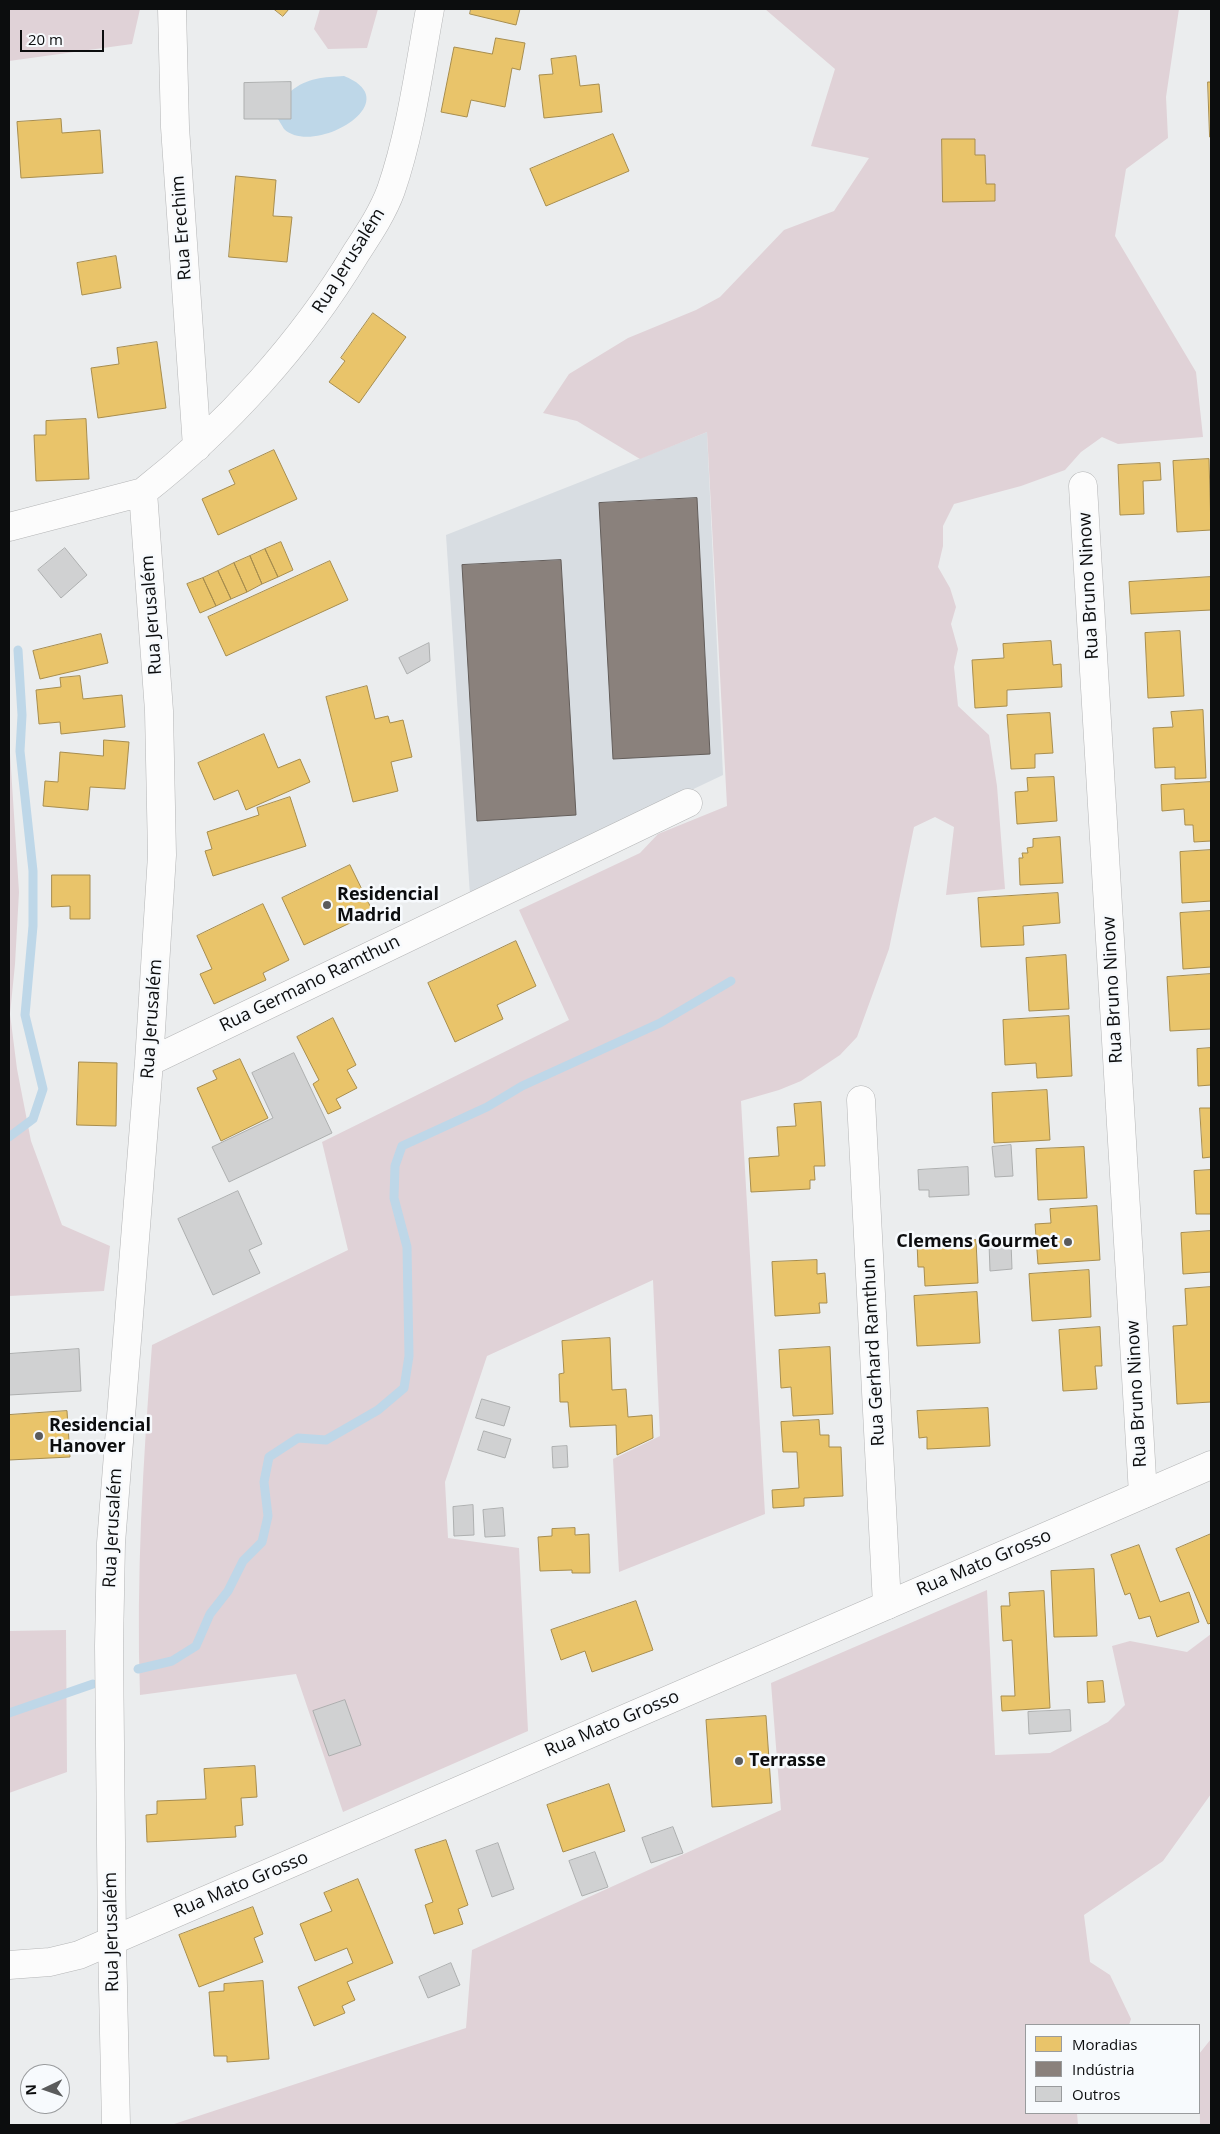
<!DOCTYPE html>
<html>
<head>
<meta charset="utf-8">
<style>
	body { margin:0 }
	#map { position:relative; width:1220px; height:2134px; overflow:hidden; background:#ebedee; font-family:"Open Sans",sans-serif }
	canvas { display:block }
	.frame { position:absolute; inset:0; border:10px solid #0c0d0e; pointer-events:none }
	.legend { position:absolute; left:1025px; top:2024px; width:175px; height:90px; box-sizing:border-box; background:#f7fafd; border:1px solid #999b9d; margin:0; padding:6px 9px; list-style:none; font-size:15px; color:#0c0d0e }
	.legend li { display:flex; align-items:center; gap:10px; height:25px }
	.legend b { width:25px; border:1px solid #999b9d }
	.north { position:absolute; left:20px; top:2064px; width:50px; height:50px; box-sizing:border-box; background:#f7fafd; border:1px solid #999b9d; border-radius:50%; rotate:267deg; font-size:14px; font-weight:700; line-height:20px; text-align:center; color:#0c0d0e }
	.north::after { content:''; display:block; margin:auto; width:18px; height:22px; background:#5a5b5c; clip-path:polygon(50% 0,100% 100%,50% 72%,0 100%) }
	.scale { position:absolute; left:20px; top:30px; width:84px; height:22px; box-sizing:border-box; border:2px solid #0c0d0e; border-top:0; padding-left:6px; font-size:15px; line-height:18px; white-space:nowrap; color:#0c0d0e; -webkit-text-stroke:4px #f7fafd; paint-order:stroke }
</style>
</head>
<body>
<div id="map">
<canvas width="1220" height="2134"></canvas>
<div class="frame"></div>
<ul class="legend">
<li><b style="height:14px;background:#e9c46a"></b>Moradias</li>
<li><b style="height:14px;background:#8a817c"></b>Indústria</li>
<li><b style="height:14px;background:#d0d1d2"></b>Outros</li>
</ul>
<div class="north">N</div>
<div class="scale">20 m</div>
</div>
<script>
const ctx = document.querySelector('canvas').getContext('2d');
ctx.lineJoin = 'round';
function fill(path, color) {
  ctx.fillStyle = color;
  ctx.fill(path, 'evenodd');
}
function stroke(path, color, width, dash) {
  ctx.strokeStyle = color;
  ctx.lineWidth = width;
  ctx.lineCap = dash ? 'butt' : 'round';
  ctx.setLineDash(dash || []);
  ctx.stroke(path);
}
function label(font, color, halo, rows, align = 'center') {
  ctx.font = font + ' "Open Sans",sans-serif';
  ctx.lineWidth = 5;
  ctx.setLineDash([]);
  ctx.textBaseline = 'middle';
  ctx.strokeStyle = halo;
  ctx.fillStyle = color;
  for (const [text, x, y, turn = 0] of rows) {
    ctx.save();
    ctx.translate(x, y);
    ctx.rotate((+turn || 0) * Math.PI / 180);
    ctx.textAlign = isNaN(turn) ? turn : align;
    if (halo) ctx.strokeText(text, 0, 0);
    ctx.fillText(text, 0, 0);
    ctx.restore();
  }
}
fill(new Path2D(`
	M707,432L723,775L470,895L446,535Z`), '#d8dde2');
fill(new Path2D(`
	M9,9H140L132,44L9,61Z
	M320,9H378L367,48L328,49L314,29Z
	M765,9H1179L1166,97L1168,138L1126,169L1115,236L1196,372L1203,437L1118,444L1102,437L1081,452L1065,470L1021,486L954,504L943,526V546L938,567L950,588L956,607L951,624L958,649L954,667L958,706L989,735L997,786L1005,889L946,895L954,827L935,817L914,827L889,949L857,1037L840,1055L801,1081L779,1090L741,1101L765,1514L619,1572L613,1459L660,1436L653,1280L487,1356L445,1482L448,1538L519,1548L528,1731L343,1812L296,1674L140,1695C136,1578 143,1462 152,1345L348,1250L322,1142L569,1020L519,910L640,853L658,834L727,806L707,432L640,459L577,421L543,413L569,374L628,338L696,310L720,297L784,230L834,211L869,158L811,146L835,69Z
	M10,753L19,892L15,964L10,1014L17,1069L31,1141L62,1225L110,1246L104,1291L9,1296Z
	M987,1590L995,1755L1050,1753L1108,1722L1125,1705L1112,1646L1130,1641L1187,1652L1211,1634V1794L1163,1861L1084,1915L1090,1962L1110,1975L1131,2019L1129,2025H1026V2113H1077L1078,2125H171L466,2028L472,1950L781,1810L771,1683Z
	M66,1630L67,1772L9,1793V1631Z
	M1211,2039V2125H1200L1199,2054Z`), '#e0d2d7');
fill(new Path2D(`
	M344,76C410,102 313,157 284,129C282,126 280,122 278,119L291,118V91C307,78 324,77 344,76Z`), '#bed7e8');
const homes = new Path2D(`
	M274,9H289L283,16Z
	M471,9H520L516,25L470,14Z
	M496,38L525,43L520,70L512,68L505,107L471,100L467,117L441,112L454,47L492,54Z
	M576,56L580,86L599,84L602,112L544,118L539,75L553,74L551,59Z
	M1208,82H1211V137H1210Z
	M61,119L62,133L100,130L103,173L21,178L17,122Z
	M613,134L629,171L546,206L530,169Z
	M942,139H975V155H985L986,184H995V201L943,202Z
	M236,176L276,180L273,216L292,217L287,262L229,257Z
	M116,256L121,288L82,295L77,263Z
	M373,313L406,337L359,403L329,382L345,361L341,358Z
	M157,342L166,408L98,418L91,368L119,364L117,348Z
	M86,419L89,479L36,481L34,435H46V421Z
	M274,450L297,499L218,535L202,499L235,484L229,471Z
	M1209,459L1211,530L1177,532L1173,461Z
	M1160,463L1161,480L1143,481L1144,514L1120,515L1118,465Z
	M281,542L293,570L278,577L265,549Z
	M265,549L278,577L262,584L250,556Z
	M250,556L262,584L247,592L234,563Z
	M330,561L348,600L226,656L208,617Z
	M234,563L247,592L231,599L218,571Z
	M218,571L231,599L216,606L203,578Z
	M1211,577V610L1131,614L1129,582Z
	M203,578L216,606L200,613L187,584Z
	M1180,631L1184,696L1148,698L1145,633Z
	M101,634L108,663L40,679L33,651Z
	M1051,641L1053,665L1061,664L1062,687L1007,690V706L975,708L972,660L1004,658L1003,644Z
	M80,676L83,699L122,695L125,727L61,734L60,722L39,724L36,690L61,687L60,678Z
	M367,686L375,719L388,716L390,723L403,720L412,757L391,762L398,791L353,802L326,697Z
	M1203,710L1206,778L1175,779V767L1155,768L1153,728L1173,727L1171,712Z
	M1050,713L1053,753L1035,754V768L1011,769L1007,715Z
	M264,734L278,768L300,759L310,782L246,810L238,790L214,800L198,763Z
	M104,740L129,742L125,789L90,787L88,810L43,806L45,781L58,782L60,752L103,756Z
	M1054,777L1057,821L1017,824L1015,792L1028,791L1027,778Z
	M1211,782V841L1194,842L1193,825H1185L1184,809L1162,811L1161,785Z
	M290,797L306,846L213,876L205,851L212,849L207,832L259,815L257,808Z
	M1060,837L1063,883L1020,885L1019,858H1023L1022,853H1028L1027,848L1033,847V839Z
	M1211,850V901L1182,903L1180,852Z
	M350,865L373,912L304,945L282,898Z
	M52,875H90V919H70V906L52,907Z
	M1058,893L1060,923L1023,926L1024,945L981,947L978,898Z
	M263,904L289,960L263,973L266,980L214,1004L200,974L212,969L197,936Z
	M1211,911V967L1183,969L1180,913Z
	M516,941L536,986L497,1005L503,1019L455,1042L428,983Z
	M1066,955L1069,1009L1029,1011L1026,958Z
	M1211,974V1029L1170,1031L1167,977Z
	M1069,1016L1072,1076L1037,1078L1036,1063L1005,1065L1003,1020Z
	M333,1018L356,1065L347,1070L357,1088L336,1099L341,1108L328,1114L313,1084L319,1080L297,1037Z
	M1211,1048V1085L1198,1086L1197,1049Z
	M240,1059L268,1118L221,1141L197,1088L217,1079L213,1071Z
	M79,1062L117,1063L116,1126L77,1125Z
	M1047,1090L1050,1140L994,1143L992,1093Z
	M821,1102L825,1166H814L815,1180H810V1189L751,1192L749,1158L779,1156L777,1127L796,1126L794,1104Z
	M1200,1108H1211V1157L1203,1158Z
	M1084,1147L1087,1198L1038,1200L1036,1149Z
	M1211,1170V1214H1196L1194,1171Z
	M1097,1206L1100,1260L1038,1264L1035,1224L1051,1223L1050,1209Z
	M1211,1231V1272L1183,1274L1181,1233Z
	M976,1240L978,1283L925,1286L924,1267H918L917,1242Z
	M817,1260V1274L825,1273L827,1303H819L820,1313L775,1316L772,1262Z
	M1089,1270L1091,1317L1032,1321L1029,1274Z
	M1211,1287V1402L1177,1404L1173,1326L1187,1325L1185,1289Z
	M977,1292L980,1343L917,1346L914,1296Z
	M1100,1327L1102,1366H1095L1097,1389L1063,1391L1059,1330Z
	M610,1338L612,1390L626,1389L628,1417L652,1415L653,1438L617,1455L616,1425L570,1427L568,1402H560L559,1374L564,1373L562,1341Z
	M830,1347L833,1414L793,1416L791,1387L781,1388L779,1350Z
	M988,1408L990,1446L927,1449V1437L919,1438L917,1411Z
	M67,1411L70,1457L9,1460V1415Z
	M819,1420L820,1435H829V1447H841L843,1496L804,1498V1506L773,1508L772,1490L799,1488L797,1452H783L781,1422Z
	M575,1528V1535L589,1534L590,1573H572V1570L540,1571L538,1537L552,1536V1529Z
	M1211,1534V1623L1208,1624L1176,1549Z
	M1139,1545L1160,1602L1189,1592L1199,1622L1157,1637L1150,1616L1139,1619L1130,1593L1125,1595L1111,1555Z
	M1094,1569L1097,1636L1054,1637L1051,1571Z
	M1044,1591L1050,1708L1002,1711L1001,1696H1015L1012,1640L1003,1641L1001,1606H1010L1009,1593Z
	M636,1601L653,1650L592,1672L585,1651L561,1660L551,1630Z
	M1103,1681L1105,1702L1088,1703L1087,1682Z
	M766,1716L772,1803L712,1807L706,1720Z
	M255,1766L257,1797L241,1798L243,1825L235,1826L236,1837L147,1842L146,1815L157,1814V1801L206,1799L204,1769Z
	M609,1784L625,1831L563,1852L547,1805Z
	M446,1840L468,1905L458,1909L463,1924L434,1934L425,1905L433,1902L415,1850Z
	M358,1879L393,1963L347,1982L355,2000L342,2006L345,2013L314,2026L298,1987L353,1963L347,1948L315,1961L300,1924L332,1911L324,1893Z
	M253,1907L263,1934L254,1938L263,1962L199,1987L179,1935Z
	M263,1981L269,2059L227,2062V2056H214L209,1992L224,1991V1984Z`);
fill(homes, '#e9c46a');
stroke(homes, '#a78d4e', 1);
const industry = new Path2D(`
	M697,498L710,754L613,759L599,503Z
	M561,560L576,815L477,821L462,565Z`);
fill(industry, '#8a817c');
stroke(industry, '#645e5b', 1);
stroke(new Path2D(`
	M9,1137L33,1119L43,1089L25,1015L33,926V871L20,751L22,715L18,650
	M138,1669L172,1661L196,1646L210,1614L228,1591L243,1561L262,1542L268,1516L264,1482L269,1457L298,1438L326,1440L378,1410L404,1388L409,1356L407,1247L394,1198L395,1166L402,1146L487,1107L522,1086L660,1023L731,981
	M9,1713L93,1684`), '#bed7e8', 9);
const building = new Path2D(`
	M291,82V119H244V83Z
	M65,548L87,575L61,598L38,570Z
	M429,643L430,661L407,674L399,658Z
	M294,1053L332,1133L229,1182L212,1147L273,1118L252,1073Z
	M1011,1145L1013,1176L995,1177L992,1147Z
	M968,1167L969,1195L929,1197V1190H919L918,1170Z
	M238,1191L262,1244L249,1250L260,1273L213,1295L178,1219Z
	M1011,1242L1012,1269L990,1271L989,1243Z
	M79,1349L81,1391L9,1395V1354Z
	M482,1399L510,1407L504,1426L476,1418Z
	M484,1431L511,1439L505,1458L478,1450Z
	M567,1446L568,1467L553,1468L552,1447Z
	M473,1505L474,1535L454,1536L453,1507Z
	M503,1508L505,1536L485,1537L483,1510Z
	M345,1700L361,1745L329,1756L313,1711Z
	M1070,1710L1071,1731L1029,1734L1028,1712Z
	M673,1827L683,1853L651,1863L642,1838Z
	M498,1843L514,1889L492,1897L476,1851Z
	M595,1852L608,1887L582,1896L569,1861Z
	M451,1963L460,1985L428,1998L419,1977Z`);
fill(building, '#d0d1d2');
stroke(building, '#adafaf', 1);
const street = new Path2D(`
	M172,9L175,127L197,447
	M1083,486L1143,1494
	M9,527L143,492
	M149,1062L688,803
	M861,1100L887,1605
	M116,2125L112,1941L109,1646L111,1543L149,1062L162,855L159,711L143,492C226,427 302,343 356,253C369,233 383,212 391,190C411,132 419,69 430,9`);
const secondary = new Path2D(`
	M9,1965L50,1962L79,1955L1211,1465`);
stroke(street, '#b4b5b6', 29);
stroke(secondary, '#b4b5b6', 29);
stroke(street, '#fcfcfc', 28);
stroke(secondary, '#fcfcfc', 28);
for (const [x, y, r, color] of [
	[327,905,5,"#5a5b5c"],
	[1068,1242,5,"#5a5b5c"],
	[39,1436,5,"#5a5b5c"],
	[739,1761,5,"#5a5b5c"]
]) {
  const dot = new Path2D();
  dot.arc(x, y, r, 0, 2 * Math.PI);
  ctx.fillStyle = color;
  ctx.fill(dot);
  stroke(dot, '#f7fafd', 2);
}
label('18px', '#0c0d0e', '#f7fafd', [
	["Rua Erechim",182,228,-94],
	["Rua Jerusalém",349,261,-58],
	["Rua Bruno Ninow",1089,586,-93],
	["Rua Jerusalém",152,615,-94],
	["Rua Germano Ramthun",310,984,-26],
	["Rua Bruno Ninow",1113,990,-93],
	["Rua Jerusalém",152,1019,-86],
	["Rua Gerhard Ramthun",874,1352,-93],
	["Rua Bruno Ninow",1137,1394,-93],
	["Rua Jerusalém",113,1528,-87],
	["Rua Mato Grosso",984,1563,-23],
	["Rua Mato Grosso",612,1724,-23],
	["Rua Mato Grosso",241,1885,-23],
	["Rua Jerusalém",112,1932,-91]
]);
label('bold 18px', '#0c0d0e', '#f7fafd', [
	["Residencial",337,895],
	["Madrid",337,916],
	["Clemens Gourmet",1058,1242,"right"],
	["Residencial",49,1426],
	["Hanover",49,1447],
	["Terrasse",749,1761]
], 'left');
</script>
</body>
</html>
